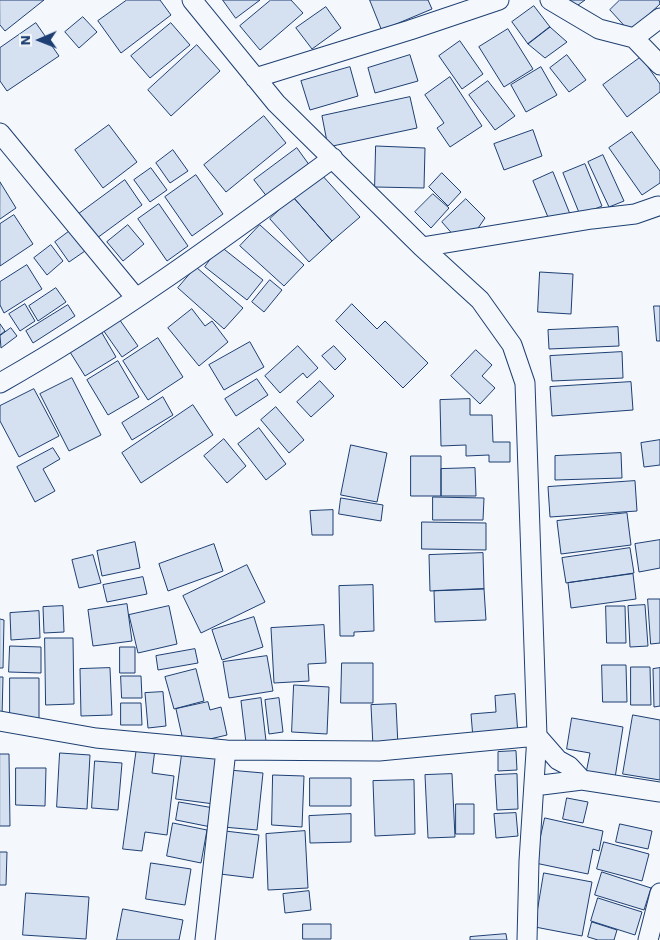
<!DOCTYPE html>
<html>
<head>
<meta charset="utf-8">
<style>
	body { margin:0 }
	#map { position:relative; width:660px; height:940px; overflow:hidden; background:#f4f7fb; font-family:"Work Sans",sans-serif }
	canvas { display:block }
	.north { position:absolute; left:15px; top:15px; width:50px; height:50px; -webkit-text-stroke:4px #f4f7fb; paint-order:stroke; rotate:269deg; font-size:14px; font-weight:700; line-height:20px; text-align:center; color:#1d3f73 }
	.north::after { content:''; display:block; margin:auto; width:18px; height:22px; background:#1d3f73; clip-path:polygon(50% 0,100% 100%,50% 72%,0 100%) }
</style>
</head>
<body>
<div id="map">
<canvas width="660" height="940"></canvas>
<div class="north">N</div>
</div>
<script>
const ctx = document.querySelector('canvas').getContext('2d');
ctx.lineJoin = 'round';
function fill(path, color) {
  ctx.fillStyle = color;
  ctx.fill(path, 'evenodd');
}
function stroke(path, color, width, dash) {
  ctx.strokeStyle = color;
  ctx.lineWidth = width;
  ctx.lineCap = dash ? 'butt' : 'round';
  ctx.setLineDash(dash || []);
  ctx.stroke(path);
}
const building = new Path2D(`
	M0,0H44L5,31L0,25Z
	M127,0H160L171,15L121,53L98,21Z
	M223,0H260L236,18Z
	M271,0H291L303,13L260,50L240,26Z
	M370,0H428L432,9L382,30Z
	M569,0H585L574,8Z
	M620,0H659L660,4L630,32L610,10Z
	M534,6L550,27L528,44L512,22Z
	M326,7L341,28L312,49L296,28Z
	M83,17L97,32L79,48L65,32Z
	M36,23L59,56L7,91L0,81V48Z
	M171,23L190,45L150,78L131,56Z
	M550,27L567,42L545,58L528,44Z
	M508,29L533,69L504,87L479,47Z
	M460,41L483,74L462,89L439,56Z
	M197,45L220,71L171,116L148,90Z
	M410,55L418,81L375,93L368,68Z
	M567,55L586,80L569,92L550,68Z
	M641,57L660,84V92L627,117L603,85Z
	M350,67L358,96L310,110L301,81Z
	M541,67L557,95L526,112L511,85Z
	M450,77L482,126L450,147L437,128L444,123L425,95Z
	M488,81L515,116L495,130L469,95Z
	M410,97L417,128L328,147L322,116Z
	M264,116L286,143L226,192L204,165Z
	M109,125L137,162L103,188L75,150Z
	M533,130L542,156L504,170L494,144Z
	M632,132L660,171V183L642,195L609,148Z
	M376,146L425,148L424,188L375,187Z
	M297,148L310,166L268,198L254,180Z
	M173,150L188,171L170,183L156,163Z
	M603,155L624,201L609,207L588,162Z
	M585,164L602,206L580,215L563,173Z
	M151,168L167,190L150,202L134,180Z
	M553,172L570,214L550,222L533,181Z
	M320,173L360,217L332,241L293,197Z
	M442,173L461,192L448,206L429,187Z
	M196,175L223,214L192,236L165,197Z
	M125,180L142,205L93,241L76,216Z
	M0,182L16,208L0,219Z
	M433,194L449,208L431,228L415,212Z
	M293,197L332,241L309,262L270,219Z
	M466,199L485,218L474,234L455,237L442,222Z
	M159,204L188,246L167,261L138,219Z
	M14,215L33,244L0,266V224Z
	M128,225L144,244L123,261L107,242Z
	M260,225L304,265L284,286L240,246Z
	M71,230L85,251L69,262L55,242Z
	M51,245L63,261L47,275L34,258Z
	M220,246L263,280L247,300L205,267Z
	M27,265L42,289L4,313L0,305V282Z
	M196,267L243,308L224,329L178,288Z
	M540,272L573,274L571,314L538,312Z
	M270,280L282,290L264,312L252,302Z
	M56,288L66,302L38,321L29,306Z
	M25,304L35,321L20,331L9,314Z
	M352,304L377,329L385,321L428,363L403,388L336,321Z
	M68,305L75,316L33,343L26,331Z
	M654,306H660V341H657Z
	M192,309L205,326L212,321L228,342L199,366L168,328Z
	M117,316L138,346L122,357L101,327Z
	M0,324L5,331L0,335Z
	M618,327L619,346L549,349L548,330Z
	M11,328L17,336L1,348L0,336Z
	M102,333L116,357L85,376L70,352Z
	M158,338L183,377L148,400L123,361Z
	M250,342L264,367L224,390L209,365Z
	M298,346L318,368L307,378L303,373L280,393L265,376Z
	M334,346L346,359L335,370L322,356Z
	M476,350L492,365L482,376L495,388L480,404L451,376Z
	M622,352L623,378L552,381L550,356Z
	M118,361L139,397L108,415L87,380Z
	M72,378L101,435L69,451L40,394Z
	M257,379L268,395L236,416L225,399Z
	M320,381L334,396L311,417L297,402Z
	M631,382L633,410L552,416L550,387Z
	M34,389L59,436L19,457L0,421V406Z
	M163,397L173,415L132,440L122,423Z
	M470,399V415H492L493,442H510V462H489V455L466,456V445L441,446L440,400Z
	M193,405L213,435L141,483L122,453Z
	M276,407L304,440L289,453L261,420Z
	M259,428L286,464L266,480L238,444Z
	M224,439L246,466L227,483L204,456Z
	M660,440V465L644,467L641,443Z
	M351,445L387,453L377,502L341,495Z
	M53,448L60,459L43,469L55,491L35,502L17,467Z
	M621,453L622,478L555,480V456Z
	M411,456H441V496H411Z
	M475,468L476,496H441V469Z
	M635,481L637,511L550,517L548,487Z
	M433,497L484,498L483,520H433Z
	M341,498L383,505L381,521L339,514Z
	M333,510V535H312L310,511Z
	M627,513L631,545L561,554L557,521Z
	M422,522L486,523V550L422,549Z
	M660,540V568L639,572L635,544Z
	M135,542L140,568L102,576L97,551Z
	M214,544L223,571L168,591L159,564Z
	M630,548L634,573L566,583L562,558Z
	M483,553L484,589L430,591L429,555Z
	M93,555L101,583L79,588L72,560Z
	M247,565L265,602L201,633L183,596Z
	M633,574L636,599L571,608L568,583Z
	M143,577L147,594L107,602L103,585Z
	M373,585L374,631L354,632V636H340L339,586Z
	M484,589L486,620L435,622L434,591Z
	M648,599H660V643L651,644Z
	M127,604L132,641L93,646L88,610Z
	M645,605L648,646L630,647L628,606Z
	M63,606L64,632L44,633L43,607Z
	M169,606L177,644L138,653L129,615Z
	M606,606H625L626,643H607Z
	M39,611L40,638L11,640L10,613Z
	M254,617L263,647L222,660L212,630Z
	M0,619L4,620L3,668H0Z
	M324,625L326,663L308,664L309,681L274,683L271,628Z
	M45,638H73L74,704L46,705Z
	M10,646L41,647V673L9,672Z
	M120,647H135V673H120Z
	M195,649L198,663L158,670L156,656Z
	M267,656L273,691L229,698L223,662Z
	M342,663H373V703H341Z
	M602,665H626L627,702H603Z
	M631,667H650L651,705H631Z
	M110,668L112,715L81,716L80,669Z
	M660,668V706L654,707L653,669Z
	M196,669L204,701L174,709L165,677Z
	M121,676H141L142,698H122Z
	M0,677H3L2,717H0Z
	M10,678H39V719H10Z
	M294,685L329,687L327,734L292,732Z
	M163,692L166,726L148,728L145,693Z
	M515,694L518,735L473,738L471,714L496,712L495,696Z
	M261,698L266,741L246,743L241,701Z
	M279,698L283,732L269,734L265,700Z
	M208,702L210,710L221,707L227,735L184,745L176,709Z
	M121,703H141L142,725H121Z
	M396,704L398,746L373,747L371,705Z
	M633,715L660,720V780L623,774Z
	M572,718L623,727L615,778L586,773L590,753L567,749Z
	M137,747L155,749L152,773L174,776L167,835L145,832L142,851L123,849Z
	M516,751L517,770L498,771V752Z
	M60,753L90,755L87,809L57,807Z
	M0,754H9L10,826H0Z
	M182,754L220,759L214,804L176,799Z
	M95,761L122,763L118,810L92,808Z
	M16,768H46L45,806L16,805Z
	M229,770L263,773L257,830L223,827Z
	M452,774L455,837L428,838L425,775Z
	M517,774L518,809L497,810L495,775Z
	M273,775L304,776L302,827L272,825Z
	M310,778H351V806H310Z
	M414,780L415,834L375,836L373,781Z
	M567,798L588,802L583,823L563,819Z
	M179,802L214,808L211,827L176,820Z
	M456,804H474V834H456Z
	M516,813L518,836L496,838L494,814Z
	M351,814V842L310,843L309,816Z
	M545,818L603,831L599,851L593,849L588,874L535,863Z
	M173,823L207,830L201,863L167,856Z
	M620,824L652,831L648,849L616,842Z
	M225,831L259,835L253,878L220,874Z
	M305,831L308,888L268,890L266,834Z
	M604,842L649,854L642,881L597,869Z
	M0,852H7L6,885H0Z
	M151,863L191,869L185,905L146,899Z
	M602,872L651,888L644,910L595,895Z
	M544,873L592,882L582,936L535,927Z
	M309,891L311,910L285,913L283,894Z
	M26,893L89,897L86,939L23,935Z
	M598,898L642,912L635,935L591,921Z
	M123,909L183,920L179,940H117Z
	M592,922L617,930L614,940H598L588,937Z
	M303,924H331V939H303Z
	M506,934L507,940H470V937Z`);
fill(building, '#d5e0f0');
stroke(building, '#1d3f73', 1);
const minor = new Path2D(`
	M192,0L276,103L422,247L480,300L512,345L525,383L537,736L558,760L569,766L582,780L660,792
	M550,0L599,29L634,38L660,65
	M634,38L660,18
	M255,78L410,30L499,0
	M0,133L136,298
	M422,247L592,219L635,214L658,206
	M0,383C117,317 225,237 333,158
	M0,721L96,738L226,750L379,751L537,736L529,861L527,940
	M534,786L582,780
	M205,940L226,750
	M648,940L660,893`);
stroke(minor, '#1d3f73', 21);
stroke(minor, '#f4f7fb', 19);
</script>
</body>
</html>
